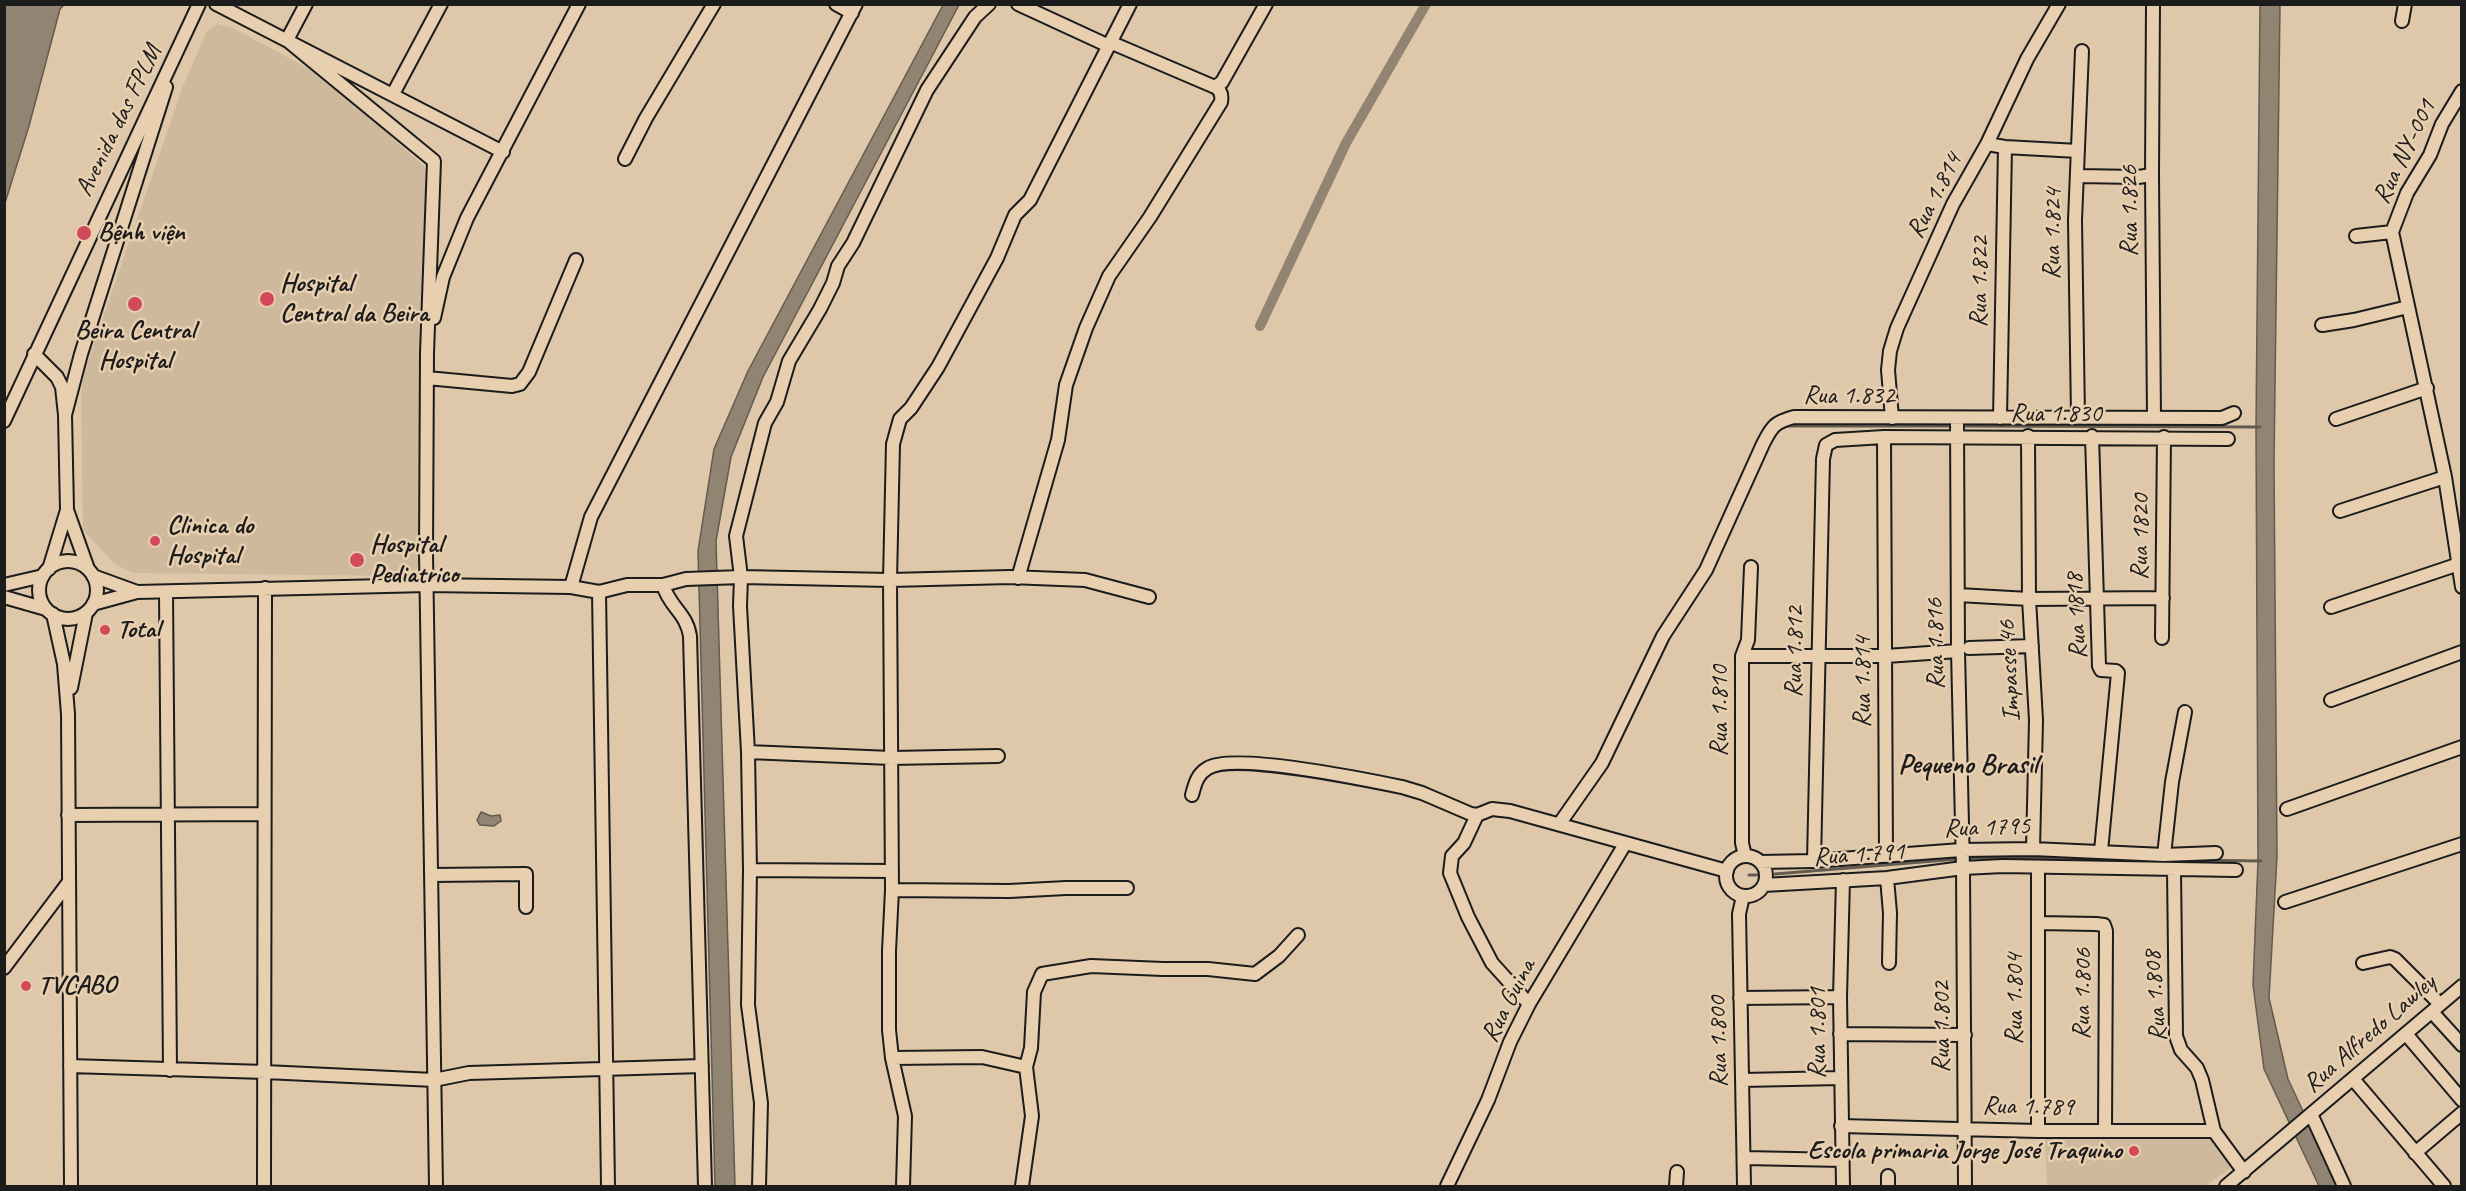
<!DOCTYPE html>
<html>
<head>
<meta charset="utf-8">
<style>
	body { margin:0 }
	#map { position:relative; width:2466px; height:1191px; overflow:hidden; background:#dfc8a9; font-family:Caveat,sans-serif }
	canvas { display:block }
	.frame { position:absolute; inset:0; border:6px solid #1c1c1c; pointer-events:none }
</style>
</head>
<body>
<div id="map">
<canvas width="2466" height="1191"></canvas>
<div class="frame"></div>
</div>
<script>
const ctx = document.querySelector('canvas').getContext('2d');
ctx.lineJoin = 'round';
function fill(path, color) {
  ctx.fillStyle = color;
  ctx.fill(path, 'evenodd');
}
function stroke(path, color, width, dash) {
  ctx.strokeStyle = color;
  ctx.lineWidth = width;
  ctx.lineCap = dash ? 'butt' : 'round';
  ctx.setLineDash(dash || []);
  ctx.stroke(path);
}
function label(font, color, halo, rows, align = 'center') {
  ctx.font = font + ' Caveat,sans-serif';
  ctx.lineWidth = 5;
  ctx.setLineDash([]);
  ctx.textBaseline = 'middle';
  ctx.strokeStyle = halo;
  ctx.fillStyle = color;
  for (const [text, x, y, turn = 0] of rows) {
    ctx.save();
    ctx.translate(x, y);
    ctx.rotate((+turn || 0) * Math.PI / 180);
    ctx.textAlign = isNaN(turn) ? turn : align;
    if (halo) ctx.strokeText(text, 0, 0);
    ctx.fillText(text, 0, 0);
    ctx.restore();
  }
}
fill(new Path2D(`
	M217,24L231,27L326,78L363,107L391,137L424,166L429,198L420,564L414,571L405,570L400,576L133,573L115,564L83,530L81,392L86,367L183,86L207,31Z
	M2045,1135H2211L2234,1166L2205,1186H2047Z`), '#ceb99d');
const water = new Path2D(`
	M5,4L64,5L60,9L29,126L5,203Z
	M943,5H959L763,377L731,457L716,541L735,1186H715L698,551L714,449L748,371Z
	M2260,5H2280L2274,463L2277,857L2269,998L2288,1079L2338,1186H2319L2264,1069L2253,985L2258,861L2256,427Z
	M481,812L491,816L500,815L501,821L494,826L480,825L477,820Z`);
fill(water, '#928472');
stroke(water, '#635a50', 1.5);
stroke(new Path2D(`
	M1960,426L2260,427
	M1779,429L1787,426H1954
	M1965,858L2123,859
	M2187,860L2261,861
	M1775,874L1958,859
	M1749,875H1759`), '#635a50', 3);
stroke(new Path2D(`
	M1260,326L1346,143L1426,4`), '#928472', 10);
const minor = new Path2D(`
	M216,4L503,152
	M306,4L287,40L434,161L427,353L426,553L436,1186
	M836,4L852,13
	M1018,4L1109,46
	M2153,4L2152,175L2154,418
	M2402,21L2405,4
	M1112,43L1215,87L1222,82L1266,4
	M2462,91L2442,124L2430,155L2407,193L2392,232L2445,477L2462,587
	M393,94L441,4
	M1987,144L2005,147L2078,151
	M625,159L646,118L714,4
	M2077,176L2138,177L2152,175
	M2356,236L2392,232
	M434,318L443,277L467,218L579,4
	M2322,325L2354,320L2408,307
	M34,354L57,377L62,387L65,415L67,510L88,569
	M427,378L512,386L520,384L529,372L576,260
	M65,415L81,354L166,87
	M2078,417L2075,220L2082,51
	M1892,418L1888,370L1890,351L1897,328L1953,204L1987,144L2027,59L2059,4
	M2000,418L2005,147
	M1957,419L1958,651L1963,868L1965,1186
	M2336,419L2427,388
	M4,421L199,4
	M2028,436L2029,599L2036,720L2033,849
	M2092,436L2099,666L2101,670L2116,671L2118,673L2101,851
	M1884,437L1886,856
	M2340,511L2445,477
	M39 590a29 29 0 1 1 58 0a29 29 0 1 1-58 0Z
	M49,569L67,510
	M93,576L137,592
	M1018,578L1058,440L1066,385L1086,328L1109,276L1150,217L1221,102C1222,96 1221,90 1215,87
	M4,585L43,576
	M663,585L686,579L741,577L890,580L1010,577L1085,580L1149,597
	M571,587L591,517L856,4
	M166,592L170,1070
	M599,592L608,1186
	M1958,595L2029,599L2163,598
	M4,597L46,609
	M93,604L137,592L427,585L571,587L599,592L627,585H663C670,608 686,612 690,636L705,1186
	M2331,607L2459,564
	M53,614L64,664L68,714L71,1186
	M2162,638L2164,437
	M1969,648L2032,646
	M1742,656H1886L1958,651
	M71,688L86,613
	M2331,700L2462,652
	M748,752L891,758L998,756
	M1192,795C1195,784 1197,774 1208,768C1233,752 1368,780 1402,787L1422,793L1471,814L1477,815L1492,809L1510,811L1727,871
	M2287,809L2462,747
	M68,815L264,814
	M1477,815L1464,843L1452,856L1450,873L1468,917L1492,963L1529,1004
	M1560,823L1602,763L1663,636L1706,570L1763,444C1772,426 1775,422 1794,417L2222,418L2234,413
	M2164,855L2172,782L2185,712
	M1745,856L1742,843V656L1748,640L1751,567
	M1726 876a20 20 0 1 1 40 0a20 20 0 1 1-40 0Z
	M1814,861L1823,459L1826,445L1835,440L1884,437L2228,439
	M1760,862L1814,861L1961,850L2033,849L2164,855L2216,853
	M2038,867V1131
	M750,870L892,871
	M2174,871L2176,1036L2181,1050L2197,1068L2202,1080L2214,1131L2244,1172
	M431,875L526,874V907
	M1887,878L1890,913L1889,963
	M1764,885L1887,878L1963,868L2003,866L2236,870
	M892,890L1009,891L1066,888H1127
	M1743,896L1739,914L1744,1186
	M2285,902L2462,844
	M2038,923L2096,924L2104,925L2106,931L2105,1131
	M2363,963L2390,957L2395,959L2440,1004
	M4,968L68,883
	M1740,998L1840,997
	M2432,1012L2462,1045
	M1840,1034L1965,1035
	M2406,1034L2462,1100
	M892,1058L982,1057L1026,1067
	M70,1066L265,1072L434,1080L469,1073L702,1066
	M2353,1079L2444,1186
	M1742,1080L1841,1078
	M2311,1114L2344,1186
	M1841,1126L2038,1131H2214
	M2415,1153L2462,1113
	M1744,1158L1843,1160
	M264,1186L265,588
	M759,1186L761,1103L748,1005L750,870L748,752L740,606L741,577L736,536L765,423L777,402L789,361L820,309L833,283L838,266L853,243L927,90L975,17L989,4
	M903,1186L905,1116L892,1058L889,1030V951L892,890L890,580L893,444L900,419L911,408L938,367L997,258L1015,215L1030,200L1130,4
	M1022,1186L1032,1116L1026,1067L1031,1048L1034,992L1042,974L1091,966L1163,969H1208L1255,974L1279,956L1298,935
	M1447,1186L1488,1100L1510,1042L1529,1004L1625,844
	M1676,1186L1677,1172
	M1843,1186L1840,997L1843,880
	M1888,1186V1176
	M2226,1186L2462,986`);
stroke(minor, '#1c1c1c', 16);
stroke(minor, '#e7cfaf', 12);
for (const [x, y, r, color] of [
	[84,233,8,"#d1495b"],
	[267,299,8,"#d1495b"],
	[135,304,8,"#d1495b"],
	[155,541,6,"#d1495b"],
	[357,560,8,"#d1495b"],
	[105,630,6,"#d1495b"],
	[26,986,6,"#d1495b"],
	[2134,1151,6,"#d1495b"]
]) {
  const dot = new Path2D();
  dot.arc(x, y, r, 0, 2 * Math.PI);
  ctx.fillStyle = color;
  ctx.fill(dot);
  stroke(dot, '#e7cfaf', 2);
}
label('26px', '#1c1c1c', '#e7cfaf', [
	["Avenida das FPLM",119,121,-64],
	["Rua NY-001",2405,152,-64],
	["Rua 1.814",1935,196,-63],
	["Rua 1.826",2130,211,-90],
	["Rua 1.824",2053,234,-89],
	["Rua 1.822",1980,282,-89],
	["Rua 1.832",1849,396],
	["Rua 1.830",2056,414],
	["Rua 1820",2141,537,-89],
	["Rua 1818",2077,616,-93],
	["Rua 1.816",1936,644,-91],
	["Rua 1.812",1795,652,-89],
	["Impasse 46",2010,671,-93],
	["Rua 1.814",1863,682,-90],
	["Rua 1.810",1720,711,-90],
	["Rua 1795",1987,828,-2],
	["Rua 1.791",1859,855,-4],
	["Rua 1.806",2083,994,-89],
	["Rua 1.808",2156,996,-94],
	["Rua 1.804",2015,999,-90],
	["Rua Guina",1509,1001,-63],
	["Rua 1.802",1942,1027,-90],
	["Rua 1.801",1818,1033,-90],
	["Rua Alfredo Lawley",2370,1034,-41],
	["Rua 1.800",1719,1042,-91],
	["Rua 1.789",2028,1107,1]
]);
label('bold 26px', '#1c1c1c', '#e7cfaf', [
	["Bệnh viện",98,233],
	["Hospital",280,284],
	["Central da Beira",280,314],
	["Beira Central",135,331,"center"],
	["Hospital",135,361,"center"],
	["Clinica do",167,526],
	["Hospital",167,556],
	["Hospital",370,545],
	["Pediatrico",370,575],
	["Total",117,630],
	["TVCABO",38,986],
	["Escola primaria Jorge José Traquino",2122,1151,"right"]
], 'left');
label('bold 28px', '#1c1c1c', '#e7cfaf', [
	["Pequeno Brasil",1968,766]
]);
</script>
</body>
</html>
